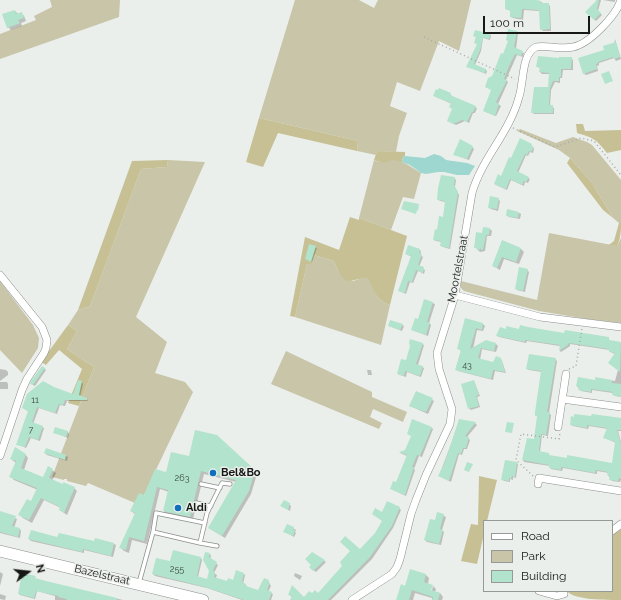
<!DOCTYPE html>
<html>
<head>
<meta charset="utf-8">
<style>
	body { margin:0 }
	#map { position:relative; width:621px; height:600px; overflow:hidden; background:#ebefeb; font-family:Raleway,sans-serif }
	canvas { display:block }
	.legend { position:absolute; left:483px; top:520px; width:130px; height:72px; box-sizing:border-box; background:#ebefeb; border:1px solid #969996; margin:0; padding:5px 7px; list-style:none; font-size:12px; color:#161816 }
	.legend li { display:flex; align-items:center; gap:8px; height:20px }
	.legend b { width:20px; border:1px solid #969996 }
	.north { position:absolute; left:8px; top:552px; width:40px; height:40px; -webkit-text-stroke:3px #ebefeb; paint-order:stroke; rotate:75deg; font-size:11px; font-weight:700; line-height:16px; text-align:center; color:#161816 }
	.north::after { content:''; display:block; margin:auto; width:14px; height:18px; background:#161816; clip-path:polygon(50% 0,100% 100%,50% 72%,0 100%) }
	.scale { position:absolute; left:483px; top:16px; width:107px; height:18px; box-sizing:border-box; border:2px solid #161816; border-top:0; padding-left:5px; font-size:12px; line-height:14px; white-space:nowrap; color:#161816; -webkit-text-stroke:3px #ebefeb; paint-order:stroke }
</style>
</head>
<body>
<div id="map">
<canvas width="621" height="600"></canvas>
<ul class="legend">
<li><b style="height:5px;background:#fff"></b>Road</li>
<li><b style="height:11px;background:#c9c5a9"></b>Park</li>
<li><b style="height:11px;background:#b2e3cc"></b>Building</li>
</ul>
<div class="north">N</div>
<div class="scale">100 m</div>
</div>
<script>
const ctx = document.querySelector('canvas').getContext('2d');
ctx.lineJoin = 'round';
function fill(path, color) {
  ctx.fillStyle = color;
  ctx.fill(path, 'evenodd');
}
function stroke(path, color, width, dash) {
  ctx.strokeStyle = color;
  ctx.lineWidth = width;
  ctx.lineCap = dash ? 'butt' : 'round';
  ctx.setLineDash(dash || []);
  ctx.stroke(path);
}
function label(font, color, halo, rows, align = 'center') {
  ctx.font = font + ' Raleway,sans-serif';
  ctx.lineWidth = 3;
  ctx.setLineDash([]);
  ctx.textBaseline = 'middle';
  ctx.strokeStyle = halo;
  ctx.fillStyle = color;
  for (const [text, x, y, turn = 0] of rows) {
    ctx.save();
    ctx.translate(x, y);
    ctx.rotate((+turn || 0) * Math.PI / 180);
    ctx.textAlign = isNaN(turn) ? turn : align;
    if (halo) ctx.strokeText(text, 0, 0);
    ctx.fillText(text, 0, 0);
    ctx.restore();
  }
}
fill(new Path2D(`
	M50,0H120L119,17L0,59V34L36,20L34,16L52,7Z
	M295,0H359L374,8L378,0H471L459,51L439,41L420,91L397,82L390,106L407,113L399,136L396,152L377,151L376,155L357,151L358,141L259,118Z
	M520,129L556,143L573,137L587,142L592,145L621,180V222L619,223L613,218L592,183L570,158L559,150L517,131Z
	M168,160L205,162L136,317L167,342L155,373L185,382L193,392L144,495L135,503L88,483L86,486L67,481V479H64V480L52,477L94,367L67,349L77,331L68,325L78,310L90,306L141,169L167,167Z
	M374,160C382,164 387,159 394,160C405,161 412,168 421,173L414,199L403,197L391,230L359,218Z
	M549,233L617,246L621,238V323L587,319L539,311L464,291L461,288V281L537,300Z
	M314,255L334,261L339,273L353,281L363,278H369C373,290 376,300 390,305L381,345L295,317L307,264Z
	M0,281L33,325L39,338L38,348L22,373L0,350Z
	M286,351L372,392V397L407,412L403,422L373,409L370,417L382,423L379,429L271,384Z`), '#c9c5a9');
fill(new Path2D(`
	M259,118L358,141L357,151L278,133L263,167L246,162Z
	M576,124H583L585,131L621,130V150L607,153C596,139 594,138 577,133Z
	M377,151L405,152V156L403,157L402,162L392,160L384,163L374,160Z
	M570,158L592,183L613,218L603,210L567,163Z
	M168,160L167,167L141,169L90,306L78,310L132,161Z
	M350,217L359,220V218L407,236L390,305C376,300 373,290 368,278C360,278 354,281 346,281L339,273L334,261L314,255L311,264H307L295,317L290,316L305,237L339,250Z
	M621,222C621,230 621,238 617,246L609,245L614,241L619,223Z
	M68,325L77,331L67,349L94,367L79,406L68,403L82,369L59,350L46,365L41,362Z
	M479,476L497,480L487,521H484V534L477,564L461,561L471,524L478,525Z
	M621,529V600C607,600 573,600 567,591H612V535Z`), '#c6c094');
fill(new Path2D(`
	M434,154L441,156L446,160L467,163L475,166L469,175H457L444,172H438L426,174L421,173L410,165L402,162L403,157L405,156L425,158Z`), '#9ed7d0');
fill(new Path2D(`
	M506,0H525L541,2L543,3L548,4L550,6L551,31H543L541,29L540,11L524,10L523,20L513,18L511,17V11L506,9Z
	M595,0H601L598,11L602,15L596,21L587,12L598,1Z
	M603,0H615V2Z
	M15,11L18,14L21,13L24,16L26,21L21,23L22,26L11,30L8,27Z
	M517,31L518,33L516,49L524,53L523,57L517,55L506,80L508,82L498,104L501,106L496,116L486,112L492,91L493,77L509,42L507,40Z
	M490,35L491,36L490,40L483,38L481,51L475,65L486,70L487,71L486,74L469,67L478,44L475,43L476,37L474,36Z
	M615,39L621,59L616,61L614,58L599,63V65L597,66L598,71L586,75L584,74L614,45Z
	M571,58L573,60V70H563L562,78H560V83L555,82L551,90L550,106L554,108V114H534L532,112L549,88L550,74H542L540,72L541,68L537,67L560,59Z
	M450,94L452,96L451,97L477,108L475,113H473L469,123L465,121L456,125L448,121L453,109L452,104L436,97Z
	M531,145L534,149L533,153L530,152L528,156L526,155L518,173L530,179L528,183L525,182L524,186L511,180L507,190L496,185L495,184L502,177L512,159Z
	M472,147L474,149L469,160L455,155Z
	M454,178L456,180L455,187L459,195L450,249L443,247L441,246L442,242L436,241L434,240L444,218L446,202L440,201L438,199Z
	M498,199L500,201L498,211L491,209L489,207Z
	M508,210L519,213L521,214L520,219L509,217L507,215Z
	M484,228L490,229L492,231L491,236H487L485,251L480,252L475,247L483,234Z
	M502,242L521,249L524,252L519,264L504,259L500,270L493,266Z
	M310,245L317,248L312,262L306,259Z
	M420,250L421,252L420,255L423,257L419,267L425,270L424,274L418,271L413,283L410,282L406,294L401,292L399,290L412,257L406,254Z
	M527,270L529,272L525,292L517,290L516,288Z
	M425,300L435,304L429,323L431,325L428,336L412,330L418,320Z
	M466,320L483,324L485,326L483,331L477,330L473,349L496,344L498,346L496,352L482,349L480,360L493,363L500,358L502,361L506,373L495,371L493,380L458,371L456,369L461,351L458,348Z
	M402,325L404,326L402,331L389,326Z
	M506,330L608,338L610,341L621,343V397L615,396L613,393L592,390V393L581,391L577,386L596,381V378L615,381L618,370L616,354L612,353L610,350L570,344V346L561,352L560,351V346L527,341L526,343L499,337L498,336Z
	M422,344L424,345L418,365L424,368L421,377L407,372L406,377L400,375L398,374Z
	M555,359L557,361L549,413L551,415L548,436L542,435L540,452L549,454L550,457L613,464L616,443L605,438L608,429L589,426L588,429L573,426L571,425L621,420V431H618L621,442V480L620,482L612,481L608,475L609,473L597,471V474L563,468L562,471L551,469L550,466L524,462L523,460L534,441L538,417L536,415L542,372L529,370L527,369Z
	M44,368L46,370L35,386L33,385L32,384Z
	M0,369L6,370L8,372V375L0,381Z
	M367,370H371L372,375H368Z
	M474,381L480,396L477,397L480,407L471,410L469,408Z
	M0,382H7L8,384V389H0Z
	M82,382L83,384L80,397L87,399L88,401H67L65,406L60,405L57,414L39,408L33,424L44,428L40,441L31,438L26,448L17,444L29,412L25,409L54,388L74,395Z
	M416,392L434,401L428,414L410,406Z
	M460,420L475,423L477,425L467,437L470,440L467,449H464L462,455L459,454L451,482L439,476Z
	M432,428L433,429L422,457L419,456L414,469L415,470L406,496L393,490L391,489L397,483L407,456L400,453L406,450Z
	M54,432H68L69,434L68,438Z
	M217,436L257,474L251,494L225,538L209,528L236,482L204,474L193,519L167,514L164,511L169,492L160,489L147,544L132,540L129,553L124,551L121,548L136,515L131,511L167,473Z
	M45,453L66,456L68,457L67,461L47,455Z
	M25,454L28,458L24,470L43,478L48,467L56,473L52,481L74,488L77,491L67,515L60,510L61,508L44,500L32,523L23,518L20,515L31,502L38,490L14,480L11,477L16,463L11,459Z
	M516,463L518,464L516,478L513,477V480L510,479V482L504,481L502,479Z
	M289,504L291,506L290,511L282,506Z
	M399,508L401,510L393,528L372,559L331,600H291L292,597L289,595L304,598L318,594L376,533L383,521V513Z
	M0,512L17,519L14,528L21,530L20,538L0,533Z
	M438,513L446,517L442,530L444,532L441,545L427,542L425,540L436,521Z
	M288,525L296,530L295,532L296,533L294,537L285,532Z
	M58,538L95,543V539L114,544L116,545L113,557L84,550V553L31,541L29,539Z
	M312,553L326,562L316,572L310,567L313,565Z
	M210,554L211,556L210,559L218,565L214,573L217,575L216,578L228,582L233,581L244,574L245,575L243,584L246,585L247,587L258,591L268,581L271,586L268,592L273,594L271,600H242L207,588L155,576L153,574L171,562L201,558L202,560L198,577L208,580L210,571L204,560Z
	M411,570L426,575L429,578L428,584L433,586H431L429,594L431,595L433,586L436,589L435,592L440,593L443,597L442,600H432V598L415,593L413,600H397L406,587Z
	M0,572L3,574L0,586Z
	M295,573L302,576L300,580L294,576Z
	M63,586L123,600H55V596L37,591L35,599L20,595L19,594Z
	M0,594L6,596L5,600L0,599Z`), '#0003');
fill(new Path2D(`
	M505,0H536L541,1V3H549L550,29L540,30L539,10L522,9L521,18L510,17V10L505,9Z
	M597,0H599L597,9L601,13L594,20L585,12Z
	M15,10L16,14L22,12L24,18L18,20L20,23L7,28L2,14Z
	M508,29L517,31L514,47L523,51L521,56L515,54L509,66L504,79L507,80L496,102L499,104L495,116L483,111L491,90L485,87L488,78L492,76L501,53L503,54L508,41L506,40Z
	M475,30L491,34L489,39L483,38L480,50L474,64L486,69L485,73L466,67L477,44L474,43L476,37L473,36Z
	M616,42L620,57L614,59L613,57L598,62V63L596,64L597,69L583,74L578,58L604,50L603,46Z
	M538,56L559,58V57H572L571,69H561V77H559V81H553L550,88L549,105H553V113H531L534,87H548L549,73L539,72L540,67H536Z
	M609,71L613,81L605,84L601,74Z
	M439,88L451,93L450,95L476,106L473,112H472L467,122L462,120L453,124L447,121L452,109L449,107L451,103L433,96L436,89L438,90Z
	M520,138L532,144L531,146L534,147L531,152L529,151L527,155L525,154L517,171L529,177L526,182L524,181L522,185L510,179L506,189L494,184L498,174L501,176L509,157L511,158Z
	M460,139L473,146L467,159L453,155Z
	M441,175L455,177L454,185L458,192L449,248L440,246L441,241L433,240L435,229L437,230L439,216L443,217L445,201L437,200L438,188Z
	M490,196L499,198L497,209L488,208Z
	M404,201L419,204L418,211L417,210L416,214L401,209Z
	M507,209L519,212L518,218L506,216Z
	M483,227L490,228L489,235H486L483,250L480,249L478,251L476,248H474L476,232L482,233Z
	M502,240L521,248L516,262L502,257L497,268L492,266Z
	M309,244L316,246L311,262L305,259Z
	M408,245L420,249L419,253L422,254L418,265L424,267L423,273L416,270L412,282L408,281L405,293L398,291L411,256L405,254Z
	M519,267L528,269L523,291L515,289Z
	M424,299L433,302L427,322H430L426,335L411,330L415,318L418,319Z
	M465,318L483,323L482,330L476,328L470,349L486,340L496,343L494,351L481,348L478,358L493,362L496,356L501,358L505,372L493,370L491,379L455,370L461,350L457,349Z
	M390,320L403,324L400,330L388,326Z
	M520,325L528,327L564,333L565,330L609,337V340L621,342L620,372L608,363L615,353L609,352V349L569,343L568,345L559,351L560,345L525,340V342L496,336L500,327L506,329V326L519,329Z
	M410,339L423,343L416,364L423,366L420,376L405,371L404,376L397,374L401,359L406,360L410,346L409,343Z
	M529,354L556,358L547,412H550L546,435L541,434L539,451L549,453V455L567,458V455L612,463L615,442L603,438L607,428L587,425V428L570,425L571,416L574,417V414L591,416L592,414L621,418V430H617L621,444V479L619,478L618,481L609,480L610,476L607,475L608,472L596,470L595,473L561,467V470L549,468V465L522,460L527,438L534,439L537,416H535V412L541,371L526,369Z
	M42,366L45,368L33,385L30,384L31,381Z
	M578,377L595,380V377L612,380V383L621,384V397L612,395L613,392L591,389V392L578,390L579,387L576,386Z
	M78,380L82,381L79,395L87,398V400H65L63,405L59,404L55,413L37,407L32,422L43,426L38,440L29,437L25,447L16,445L28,411L22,408L27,394L43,381L54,387L73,394Z
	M474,380L479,395L476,396L479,406L468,409L461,384Z
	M416,391L433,398L426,412L409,406Z
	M412,419L432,427L420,456L417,455L412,467H414L405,495L390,489L393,481L396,482L407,455L399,452L405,450L411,436L407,434Z
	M459,419L476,422L465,436L469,437L466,448H463L461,454L458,453L449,481L438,476L445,462Z
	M507,422L514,423L512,433L505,432Z
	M55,427L68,431L66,437L53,433Z
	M195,430L217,435L255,470L249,491L222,536L208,528L236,480L201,471L190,517L163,511L168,490L157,487L144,541L129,537L126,550L119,548L135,513L130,511L139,493L144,495L155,469L166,472L171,452L189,456Z
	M15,447L26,454L21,468L43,477L48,466L53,469L49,478L63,484V482L75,487L64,513L59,510L60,507L41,498L29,520L18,515L27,499L31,501L37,488L9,477L16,461L10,459Z
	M46,448L66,455L65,460L44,453Z
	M505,460L517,462L515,477L512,476L511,479L509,478V481L501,480Z
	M467,462L473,464L469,472L464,470Z
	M284,500L290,503L288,510L280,506Z
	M387,501L400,507L392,526L370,557L328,600H290L292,596L288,595L292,585L304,597L309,591L312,593L315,590L318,593L342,566L340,562L350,551L340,542L345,536L360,549L375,533L382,521L372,514L375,508L382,512Z
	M0,511L16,516L12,526L20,528L18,537L0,532Z
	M437,512L444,514L440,529L443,530L439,544L424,540L430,519L435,520Z
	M287,524L294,527L293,530H295L293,536L283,532Z
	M31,530L57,537L59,533L94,541L95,538L114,543L111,556L83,549L82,552L28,539Z
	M173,550L201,557L197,576L207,579L209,571L203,560L205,552L210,553L209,557L217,562L213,570L215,573L214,577L227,581L228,578L233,580L236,570L244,573L242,582L246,584V586L258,590L264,578L269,580L268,583H270L267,590L272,592L269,600H244L205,587L152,574L156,558L170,561Z
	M312,552L325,560L313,571L309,567L311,565L305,559Z
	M410,569L426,574L424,582L433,585L431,590L440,593L438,600H432L433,597L412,590L409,600H396L401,584L405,586Z
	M22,573L36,576L35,578L46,581L117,598V600H66L67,599L58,597L59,596L36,591L34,598L18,594Z`), '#b2e3cc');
const lane = new Path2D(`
	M201,484L220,488
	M196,503L211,506
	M153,532L156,513L205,523
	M200,543L217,546
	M139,583L153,532L200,543L207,513L222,483L230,484`);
const street = new Path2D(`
	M0,275L42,327L47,340L46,348L44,353L27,379L22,390L0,456
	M455,295L540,317L621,327
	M562,399L621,407
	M558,427L566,374
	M538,484L539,478L621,491
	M612,531L621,524
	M539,591L557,596L564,594
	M352,600L392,574L397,567L400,559L411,514L416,500L426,475L450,424L452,409L439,369L437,353L455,295L472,193C482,158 510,132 519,97C524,83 521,54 536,47C548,45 561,50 573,47C589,44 616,16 621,0`);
const secondary = new Path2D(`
	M0,551L203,600`);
stroke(lane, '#8b8e8b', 5);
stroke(street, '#8b8e8b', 8);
stroke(secondary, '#8b8e8b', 12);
stroke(new Path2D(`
	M424,37L515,79
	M513,128L555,147L581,138L594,141L621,175
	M569,369L576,366L582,328
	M533,476L516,460L521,434L559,439L560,433`), '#a6a9a6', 1.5, [1, 3]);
stroke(lane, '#fff', 3.5);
stroke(street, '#fff', 7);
stroke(secondary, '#fff', 11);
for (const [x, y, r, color] of [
	[213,473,4,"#0f6fbb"],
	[178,508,4,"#0f6fbb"]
]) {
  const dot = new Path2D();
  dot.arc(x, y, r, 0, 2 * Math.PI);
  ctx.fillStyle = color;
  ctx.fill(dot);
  stroke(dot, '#ebefeb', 1.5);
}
label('9px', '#3d4b44', null, [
	["43",467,365],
	["11",35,400],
	["7",31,430],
	["263",182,478],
	["255",177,569]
]);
label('11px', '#161816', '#ebefeb', [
	["Moortelstraat",458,269,-79],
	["Bazelstraat",102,575,13]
]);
label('bold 11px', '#161816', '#ebefeb', [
	["Bel&Bo",221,473],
	["Aldi",186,508]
], 'left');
</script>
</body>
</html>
